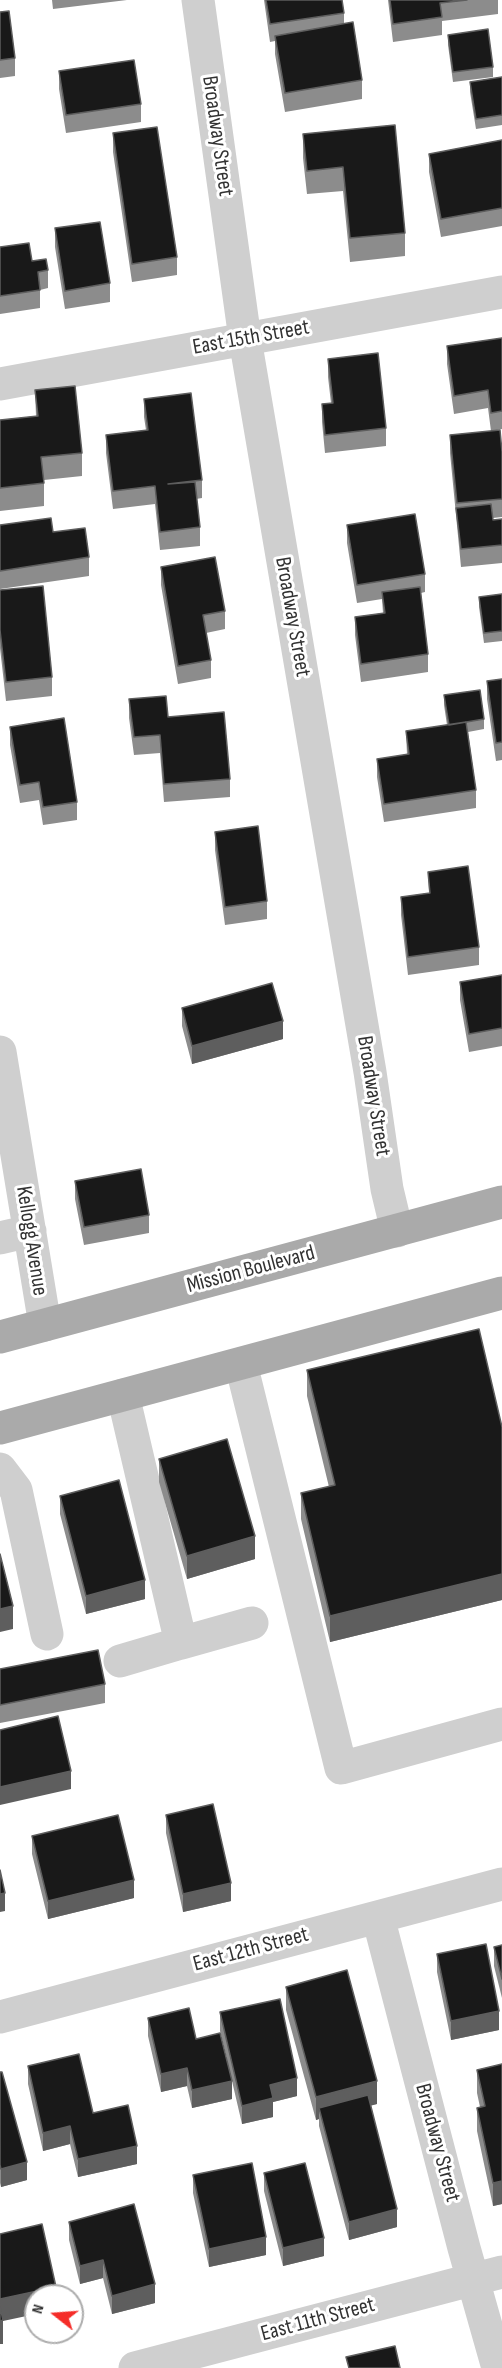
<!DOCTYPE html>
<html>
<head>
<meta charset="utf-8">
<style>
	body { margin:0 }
	#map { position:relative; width:502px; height:2368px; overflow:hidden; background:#fff; font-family:"Sofia Sans Condensed",sans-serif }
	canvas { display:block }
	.north { position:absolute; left:24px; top:2284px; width:60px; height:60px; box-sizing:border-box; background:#fff; border:2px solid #adadad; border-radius:50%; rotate:287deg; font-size:16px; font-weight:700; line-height:24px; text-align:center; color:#323232 }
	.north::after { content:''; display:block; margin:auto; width:21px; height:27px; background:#f52c28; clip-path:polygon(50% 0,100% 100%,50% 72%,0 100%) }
</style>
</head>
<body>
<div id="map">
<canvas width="502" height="2368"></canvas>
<div class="north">N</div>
</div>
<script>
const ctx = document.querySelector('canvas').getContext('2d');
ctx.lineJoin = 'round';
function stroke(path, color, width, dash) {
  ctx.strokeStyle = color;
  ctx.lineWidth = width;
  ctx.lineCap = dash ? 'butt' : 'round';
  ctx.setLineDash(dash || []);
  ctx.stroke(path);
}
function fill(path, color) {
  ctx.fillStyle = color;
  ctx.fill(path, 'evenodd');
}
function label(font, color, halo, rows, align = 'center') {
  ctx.font = font + ' "Sofia Sans Condensed",sans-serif';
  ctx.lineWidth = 6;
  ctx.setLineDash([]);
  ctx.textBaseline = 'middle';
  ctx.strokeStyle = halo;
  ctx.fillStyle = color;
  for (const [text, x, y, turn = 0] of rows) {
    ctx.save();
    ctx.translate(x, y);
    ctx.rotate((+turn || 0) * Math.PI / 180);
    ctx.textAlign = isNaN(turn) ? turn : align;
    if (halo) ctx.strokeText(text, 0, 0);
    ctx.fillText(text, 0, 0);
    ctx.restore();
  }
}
stroke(new Path2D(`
	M198,0L245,339L370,1072L387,1189L397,1231
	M0,384L502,292
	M0,1052L45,1325
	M0,1238L30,1231
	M241,1364L341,1768L502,1724
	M0,1469L16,1490L47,1634
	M181,1643L252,1623
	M120,1661L181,1643L123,1395
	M378,1917L464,2248L498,2368
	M0,2017L502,1884
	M135,2368L502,2272`), '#cfcfcf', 33);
stroke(new Path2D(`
	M0,1337L502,1202
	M0,1428L502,1293`), '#aaa', 33);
fill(new Path2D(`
	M52,0H127L53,9Z
	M264,0H342L344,13V24L362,80V99L285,112L275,54V41L270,42Z
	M388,0H498V14L442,21V35L393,42Z
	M0,12L15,58V76L0,78Z
	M448,35L493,67V77L453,82L448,45Z
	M59,71L141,104V122L66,133L59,89Z
	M502,77V125L476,129L470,92V82Z
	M395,125L405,233V256L350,262L343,191L307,194L303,158V134Z
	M113,133L177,257V275L132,282L113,152Z
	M502,140V226L441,237L429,172V154Z
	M55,228L110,283V302L65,309L55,247Z
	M0,247L32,261L48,270V288L40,290V308L0,314Z
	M502,338V429L492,431L502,452V517L493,518V520L502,519V563L461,567L450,453V435L491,431L488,408L454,414L447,364V346Z
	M328,359L386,428V446L325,453L322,422V404L331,403L328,377Z
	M35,390L82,453V476L44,480V506L0,511V420L36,416Z
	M144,399L202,480V498L196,499L200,527V546L160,550L155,504L113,509L106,453V435L146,430L144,417Z
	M0,525L53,532L89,557V576L0,589Z
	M347,525L425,574V592L421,593L428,654V672L361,682L355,635V617L383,613L382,599L357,603L347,543Z
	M161,567L225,611V629L206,633L211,660V678L178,684L161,585Z
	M0,590L52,677V696L6,701L0,648Z
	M502,594V641L484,643L479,607V597Z
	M502,679V760L496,761L487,699V681Z
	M444,695L484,719V729L468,732L476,790V808L384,822L377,777V759L407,755L406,731L447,725L444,705Z
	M129,699L168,717L230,779V797L164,802L160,753L134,755L129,718Z
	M10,727L77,802V820L43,825L39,800L20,803L10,745Z
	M215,832L267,901V919L225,925L215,850Z
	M428,872L479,947V965L408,975L401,915V897L429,893Z
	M502,975V1046L469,1052L460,1000V982Z
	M182,1008L283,1039L192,1064L182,1026Z
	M75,1181L149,1215V1233L84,1245L75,1199Z
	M307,1370L502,1427V1600L330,1642L301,1519V1493L329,1487L307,1396Z
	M159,1459L255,1559L187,1579L159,1482Z
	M60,1496L145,1599L86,1614L60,1514Z
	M0,1669L105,1684V1703L0,1723Z
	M166,1815L231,1901L183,1912L166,1833Z
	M32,1836L134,1898L48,1919L32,1854Z
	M502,1945V1998L494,1966V1947Z
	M437,1954L499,2030L451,2040L437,1972Z
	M286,1987L377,2104L371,2105L397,2227L349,2240L319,2126V2119L316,2120L286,2010Z
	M220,2012L297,2096L273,2102V2117L242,2124L232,2081V2099L192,2108L187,2086L161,2092L148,2036V2018L196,2039L227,2059L220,2031Z
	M502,2064V2204L493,2206L477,2131V2108L480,2107L477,2093V2070Z
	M28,2066L93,2113L137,2164L78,2177L70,2144L43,2151L28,2084Z
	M0,2072L27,2180L1,2187L0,2183Z
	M264,2173L324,2256L283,2266L264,2191Z
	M193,2175L266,2255L209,2267L193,2193Z
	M69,2222L155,2303L112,2314L103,2278L80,2284L69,2240Z`), '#8c8c8c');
fill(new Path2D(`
	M283,1021V1039L192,1064V1046Z
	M255,1536V1559L187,1579V1556Z
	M502,1574V1600L330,1642V1616Z
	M145,1580V1599L86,1614V1596Z
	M13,1606V1629L0,1632V1609Z
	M71,1771V1789L0,1805V1787Z
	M134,1880V1898L48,1919V1901Z
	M231,1883V1901L183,1912V1894Z
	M5,1893V1911L0,1912V1894Z
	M499,2011V2030L451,2040V2021Z
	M187,2068V2086L161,2092V2074Z
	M297,2078V2096L273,2102V2117L242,2124V2106L270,2085Z
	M232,2081V2099L192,2108V2090Z
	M377,2081V2104L322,2119L319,2108V2119L316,2120V2097Z
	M70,2126V2144L43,2151V2133Z
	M137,2146V2164L78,2177V2159Z
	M27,2162V2180L1,2187V2169Z
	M502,2181V2204L493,2206V2183Z
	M397,2209V2227L349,2240V2222Z
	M266,2237V2255L209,2267V2249Z
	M324,2238V2256L283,2266V2248Z
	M103,2260V2278L80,2284V2266Z
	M155,2284V2303L112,2314V2296Z
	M56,2287V2296H36V2314L3,2321V2344H0V2299Z`), '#5e5e5e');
const building = new Path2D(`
	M266,0H342L344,13L270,24Z
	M390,0H467L440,3L442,17L393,24Z
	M9,11L15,58L0,60V12Z
	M353,22L362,80L285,93L275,36Z
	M488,29L493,67L453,72L448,35Z
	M134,60L141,104L66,115L59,71Z
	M502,77V115L476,119L470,82Z
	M395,125L405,233L350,238L343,167L307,171L303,134Z
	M157,127L177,257L132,264L113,133Z
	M502,140V208L441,219L429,154Z
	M100,222L110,283L65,291L55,228Z
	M29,243L32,261L46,259L48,270L38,272L40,290L0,296V247Z
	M502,338V411L491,413L488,390L454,396L447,346Z
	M378,353L386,428L325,435L322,404L333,403L328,359Z
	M75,386L82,453L41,457L44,483L0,488V420L38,416L35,390Z
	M191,393L202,480L168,484L195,482L200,527L160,532L155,486L113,491L106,435L148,430L144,399Z
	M500,430L502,452V499L457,503L450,435Z
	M491,504L493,520L502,519V545L461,549L456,508Z
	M415,514L425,574L357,585L347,525Z
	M51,518L53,532L85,528L89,557L0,571V525Z
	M215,557L225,611L203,615L211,660L178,666L161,567Z
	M43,586L52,677L6,682L0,630V590Z
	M420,587L428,654L361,664L355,617L385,613L382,592Z
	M502,594V631L484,633L479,597Z
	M502,679V742L496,743L487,681Z
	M480,690L484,719L449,725L444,695Z
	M166,696L168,717L224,712L230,779L164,784L160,735L134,737L129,699Z
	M64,718L77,802L43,807L39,782L20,785L10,727Z
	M466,722L476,790L384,804L377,759L409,754L406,731Z
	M258,826L267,901L225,907L215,832Z
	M468,866L479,947L408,957L401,897L430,893L428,872Z
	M502,975V1028L469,1034L460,982Z
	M272,983L283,1021L192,1046L182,1008Z
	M141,1169L149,1215L84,1227L75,1181Z
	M479,1329L502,1427V1574L330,1616L301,1493L335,1485L307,1370Z
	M227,1439L255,1536L187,1556L159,1459Z
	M119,1480L145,1580L86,1596L60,1496Z
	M0,1554L13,1606L0,1609Z
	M98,1650L105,1684L0,1705V1669Z
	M58,1716L71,1771L0,1787V1730Z
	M213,1804L231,1883L183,1894L166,1815Z
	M118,1815L134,1880L48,1901L32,1836Z
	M0,1870L5,1893L0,1894Z
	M486,1944L499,2011L451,2021L437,1954Z
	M502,1945V1979L494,1947Z
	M347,1970L377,2081L316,2097L286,1987Z
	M280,1999L297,2078L270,2085L273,2098L242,2106L220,2012Z
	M189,2008L196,2039L220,2033L232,2081L192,2090L187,2068L161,2074L148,2018Z
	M79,2054L93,2113L128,2105L137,2146L78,2159L70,2126L43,2133L28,2066Z
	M502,2064V2181L493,2183L477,2108L485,2106L477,2070Z
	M0,2072H2L27,2162L1,2169L0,2165Z
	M368,2095L397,2209L349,2222L319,2108Z
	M252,2163L266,2237L209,2249L193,2175Z
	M305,2163L324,2238L283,2248L264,2173Z
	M134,2204L155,2284L112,2296L103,2260L80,2266L69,2222Z
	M42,2224L56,2287L0,2299V2234Z
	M0,2307L3,2320L0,2321Z
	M395,2346L400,2368H349L346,2357Z`);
fill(building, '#191919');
stroke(building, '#5e5e5e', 1.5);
label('22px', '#323232', '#fff', [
	["Broadway Street",217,136,82],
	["East 15th Street",251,338,-10],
	["Broadway Street",292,617,80],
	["Broadway Street",373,1096,81],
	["Kellogg Avenue",31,1241,81],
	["Mission Boulevard",251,1270,-15],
	["East 12th Street",251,1950,-15],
	["Broadway Street",437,2143,75],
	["East 11th Street",318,2320,-15]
]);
</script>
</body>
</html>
